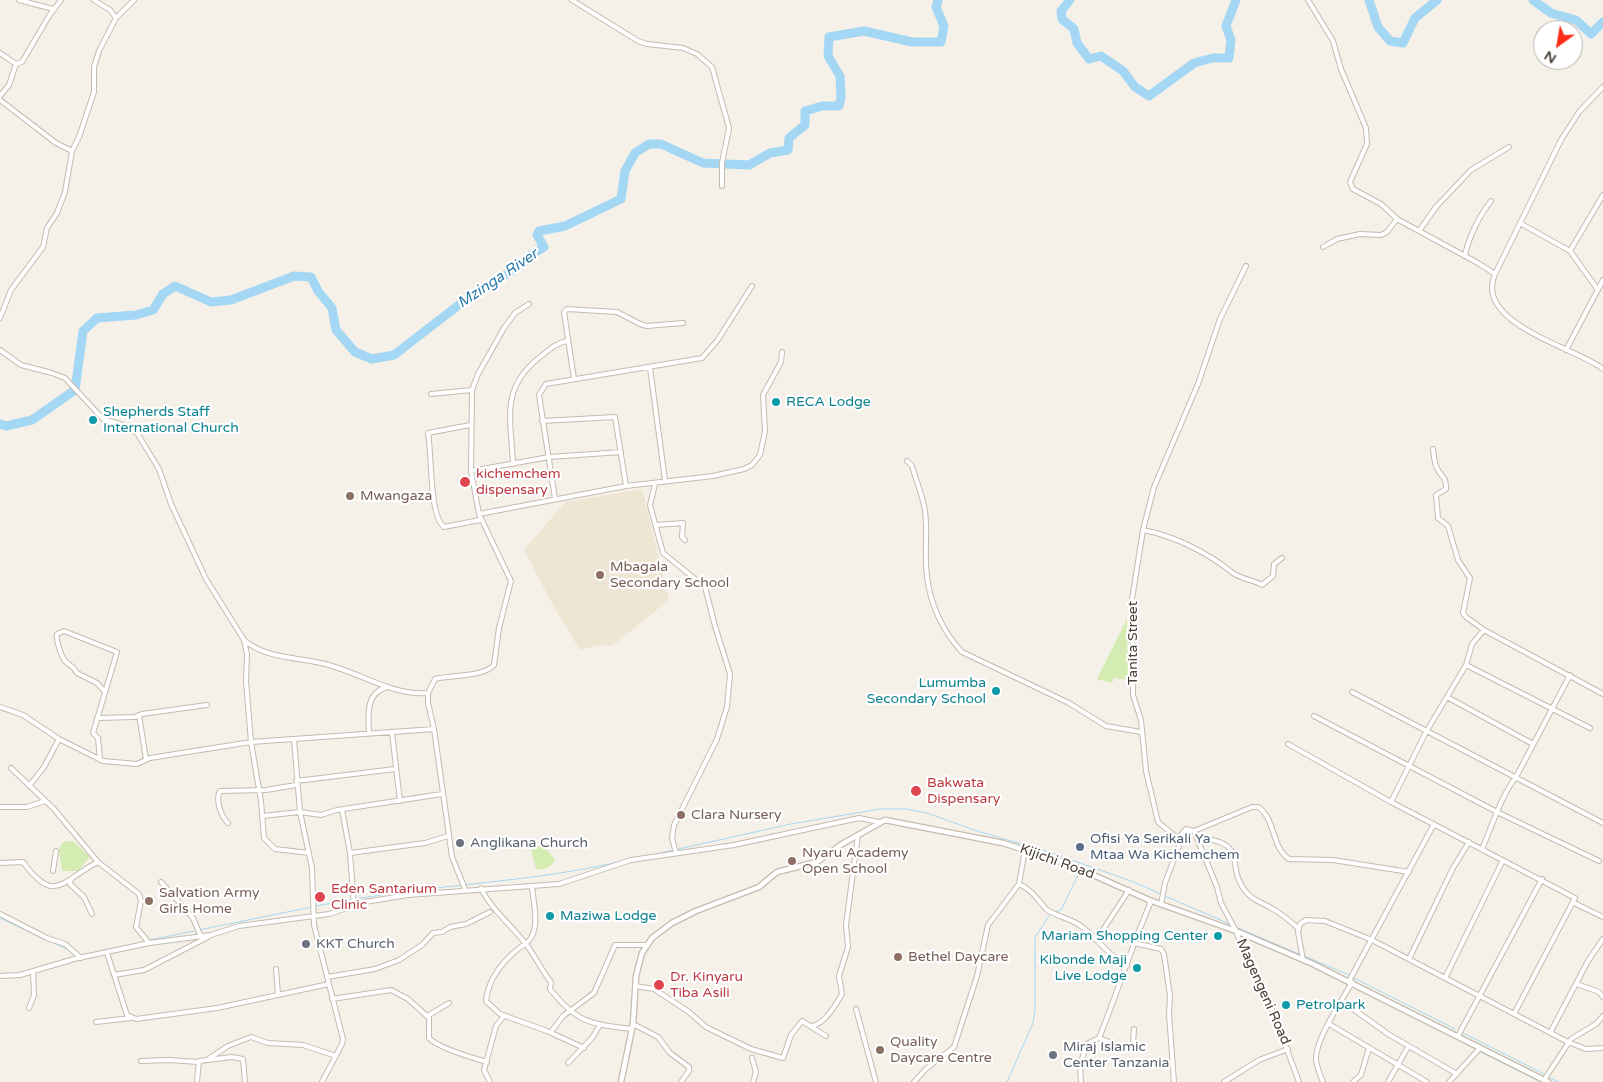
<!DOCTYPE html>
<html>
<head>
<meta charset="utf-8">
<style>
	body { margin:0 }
	#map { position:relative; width:1603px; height:1082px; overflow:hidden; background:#f5f1e9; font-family:"Varela Round",sans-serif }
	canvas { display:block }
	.north { position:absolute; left:1533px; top:20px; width:50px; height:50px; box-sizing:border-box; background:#fff; border:1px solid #b7b3af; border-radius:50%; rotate:212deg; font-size:14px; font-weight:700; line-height:20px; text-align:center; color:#4a4137 }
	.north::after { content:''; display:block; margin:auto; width:18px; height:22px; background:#ff2d17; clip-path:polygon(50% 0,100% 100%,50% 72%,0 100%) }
</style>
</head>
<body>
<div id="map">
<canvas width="1603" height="1082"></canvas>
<div class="north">N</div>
</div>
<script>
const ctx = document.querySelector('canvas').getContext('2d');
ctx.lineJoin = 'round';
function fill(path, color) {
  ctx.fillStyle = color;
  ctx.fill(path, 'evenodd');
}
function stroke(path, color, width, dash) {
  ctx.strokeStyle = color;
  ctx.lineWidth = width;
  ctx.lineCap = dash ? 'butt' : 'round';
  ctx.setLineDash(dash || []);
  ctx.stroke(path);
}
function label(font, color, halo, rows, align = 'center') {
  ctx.font = font + ' "Varela Round",sans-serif';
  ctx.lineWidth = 4.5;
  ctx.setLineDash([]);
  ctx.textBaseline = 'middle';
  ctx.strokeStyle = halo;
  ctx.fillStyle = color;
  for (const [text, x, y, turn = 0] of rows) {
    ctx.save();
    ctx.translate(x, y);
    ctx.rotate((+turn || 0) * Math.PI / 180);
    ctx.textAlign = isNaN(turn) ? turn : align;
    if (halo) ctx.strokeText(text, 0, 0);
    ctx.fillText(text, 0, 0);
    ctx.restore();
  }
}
fill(new Path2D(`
	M642,489L669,600L612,646L599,645L580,650L555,609L524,550L565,502Z`), '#efe5d3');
fill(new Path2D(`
	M1127,619L1128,680L1114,678L1112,683L1097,679Z
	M67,841H73L90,857L78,871H62L59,850L62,843Z
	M543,845L555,859C551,868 545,870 536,869L531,849Z`), '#d4ebb1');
stroke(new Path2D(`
	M647,856L791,824L880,809H907L927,813L977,831L1046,851L1131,881L1161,894
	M1165,896L1232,925
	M355,899C443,884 532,882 619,862
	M1054,912L1061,910L1079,873
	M0,918L42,938
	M1236,927L1301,955
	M1221,928L1236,934
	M1240,935L1280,952
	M48,940L69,950
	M150,940L351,899
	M128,946L146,941
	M1304,956L1349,975
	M1354,978L1455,1029
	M1366,993L1476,1049
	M1463,1033L1544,1074
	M1479,1051L1541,1082
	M1550,1078L1559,1082
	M1007,1082L1033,1023L1035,1011V937L1051,913`), '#a4d7f3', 1);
stroke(new Path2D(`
	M1070,0L1061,11L1062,19L1074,29L1077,43L1089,59L1101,56L1123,71L1135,87L1149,96L1194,63L1213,58H1229L1231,40L1226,26L1236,0
	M1369,0L1378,27L1390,41L1403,43L1415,18L1437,0
	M1533,0L1551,13L1576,20L1591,34L1603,22
	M0,424L6,426L32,420L75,390L83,331L97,318L136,315L153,310L163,294L175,286L211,302L231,300L294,276L311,277L318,291L332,308L336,330L355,352L372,359L394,355L460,304L521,265L532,254L544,247L537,235L539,231L565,226L621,199L625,171L635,153L649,144H661L703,163L749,165L770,153L788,150L789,138L805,125V111L822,106H839L841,98L840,76L828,56L829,37L864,31L912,42H941L944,26L936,7L938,0`), '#a4d7f3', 9);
const minor = new Path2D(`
	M19,0L53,9
	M94,0L110,10L116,18
	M572,0L638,41L647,44L683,48L697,54L712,67L729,128L722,163V186
	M1308,0L1333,41L1341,69L1366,128L1367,144L1350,182L1353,189L1381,204L1397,219L1478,263L1495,274C1473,324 1577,348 1603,369
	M0,53L16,64L22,62L49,16L61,0
	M0,96L9,85L16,64
	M0,100L56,143L72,151
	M1520,223L1570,251L1598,290
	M1419,231L1436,207L1471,170L1509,147
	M1323,247L1337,239L1360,234L1381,235L1387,232L1397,219
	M1570,251L1603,195
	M1465,255C1469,237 1479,216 1491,201
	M1246,266L1220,319L1198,384L1154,487L1143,530L1132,599L1133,695L1141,720L1146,771L1158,822L1176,837L1180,836L1186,829L1194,831L1217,887L1221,903L1236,931L1250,969L1271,1007L1299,1082
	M1495,274L1561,140L1579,112L1603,87
	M0,318L11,290L43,247L47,228L57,213L65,192L72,151L79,137L94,92V67L99,51L116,18L134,0
	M0,350L21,365L52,373L65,378L103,419L120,424L137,433L159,469L171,504L206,579L244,640C266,659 298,657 325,664C359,672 392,696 428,693
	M1566,350L1603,280
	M650,368L665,480
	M574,379L564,312L567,309L617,312L640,324L647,326L683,323
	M431,394L472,390
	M542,421L615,417L626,486
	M470,425L428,433C432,454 429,515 444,527L480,520
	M907,461L912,466C916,481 923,496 925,511C928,533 924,555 927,576C930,604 943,632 962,652L1069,703L1106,726L1141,732
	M513,464C511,419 500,388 540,357C549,350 556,343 567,341
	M471,471L549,457L621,452
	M655,484L650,505L663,553L705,587L715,626L730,674L727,707L717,739L674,825L672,838L676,853
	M555,499L539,395L546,384L702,358L717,341L752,286
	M479,514L626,486L713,476L744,469L752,465L760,455L765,431L763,395L781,362L782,352
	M656,525L683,523L682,537L685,540
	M1143,530C1175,536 1208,553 1233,573C1241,579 1253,580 1262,585L1273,576L1274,564L1282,558
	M1484,630L1603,694
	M244,640L247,654L246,681L251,742L261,801L264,838L275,849L309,853
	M1466,665L1590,728
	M1352,692L1603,823
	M1447,697L1533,744
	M0,707L23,715L59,739
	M139,715L146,759
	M1314,716L1499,813L1599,861
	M97,718L135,717L142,714L207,705
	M369,732C368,713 366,693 387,687
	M392,733L400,801
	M294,739L300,812L312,868L314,925L343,1039L342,1044L322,1082
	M1288,744L1391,802L1575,898L1514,1014
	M100,760L98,738L93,733L117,652L64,631L57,634C56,640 61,657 66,662C71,666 73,666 77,673L97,683L105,692
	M11,768L54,809L98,862L139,894L141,901L136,927L149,943
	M296,781L395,769
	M29,786L44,767L59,739L103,761L137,764L150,758L251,742L434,729
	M1391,802L1426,732L1466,665L1472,644L1484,630L1466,617L1463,613L1470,578L1458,560L1448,526L1438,518L1436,495L1446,489C1446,476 1443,479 1438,470C1434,464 1434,457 1433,449
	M0,807H27L45,801
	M342,810L350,853L354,907
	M262,816L300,812L321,815L337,810L442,794
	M228,823C221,816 215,800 220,791L266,790L296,785
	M1194,831L1252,807H1258C1276,819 1271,847 1289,859L1333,860L1409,872
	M1196,837C1254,844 1222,864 1247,893C1255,902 1264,903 1273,909C1282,914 1290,921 1298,928
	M1482,849C1492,826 1501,796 1516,777L1570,675
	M350,853L425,843L448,836
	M0,863L23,862C55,906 62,880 98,862
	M53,871L56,851
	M71,879L70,884L84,897L92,914
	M161,882L193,918L201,937
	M1019,884C1032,890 1037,899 1046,909C1051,914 1070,919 1078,924C1096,936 1108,956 1127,966
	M532,886C533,901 539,922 532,936C529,943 523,945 518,949C501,963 488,980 486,1001L500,1014L547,1031L584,1048
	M481,888C491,909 511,925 525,943C535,955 541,970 551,982L550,989C577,1023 590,1024 632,1029
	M465,889L452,857L434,729L428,703V693L435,679C451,675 484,677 494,665L499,628L511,581L479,514L471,471L472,390L478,374L504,328L515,313L529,304
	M1574,903L1603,917
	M1161,904L1165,883L1179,846L1176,837
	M0,914L47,938L65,944L81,958
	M1097,939L1129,890
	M1134,943L1161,949L1164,954L1170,996L1169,1014L1174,1082
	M107,953L127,1015L136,1019L217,1008L329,984
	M1409,959L1453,868L1469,842
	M1303,960L1298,932L1300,924L1306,920L1325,921L1372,940L1568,1042L1586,1049L1603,1048
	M276,969L278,994
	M114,975L144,970L208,937
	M0,976L20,975L74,959L149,943L211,935L239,926L329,914L365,902L408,895L559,884L631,860L734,845L859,818L879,822
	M327,977L375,969L399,960L422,945L433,933L442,932L450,927L466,924L490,912
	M1445,978L1503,860
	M1349,981L1434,824
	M1577,984L1599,992L1603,997
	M635,986L654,989L689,1012L706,1027L751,1049L783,1058L791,1035L802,1021L826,1036
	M332,999L391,990L408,999L428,1017
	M1342,1001L1388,1034L1457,1074
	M449,1003L429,1015V1038C438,1048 473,1058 487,1062
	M29,1008L34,995L33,972
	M856,1009L876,1082
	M96,1022L131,1018
	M633,1024L658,1037L670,1053L689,1067V1071L681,1082
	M1329,1024L1427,1082
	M812,1026C825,1024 836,1004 842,994L839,976L848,947L846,925L858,835
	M551,1032L563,1016L594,993L615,945H648
	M1550,1033L1588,961L1603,939
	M1458,1036L1542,879
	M1099,1038C1117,994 1131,948 1150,904L1149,900
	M1099,1038L1129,1050L1133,1044L1134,1029
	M752,1058L756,1072L753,1082
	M207,1060L228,1046L251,1037L268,1043L303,1045L336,1056
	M141,1061L169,1060L198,1062
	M568,1063L592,1038L600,1025
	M1544,1080L1571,1039L1596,1024L1603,1016
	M197,1082L199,1061L232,1057L243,1059L245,1082
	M490,1082L484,1070L496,1026L504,1016
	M914,1082L926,1069L954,1047L977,976L988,925L1019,884L1025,849
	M1081,1082L1080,1065L1087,1044L1099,1038
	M1224,1082L1259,1060L1288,1049
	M1323,1082C1320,1075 1317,1068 1316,1060C1315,1039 1342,1001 1352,982
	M1353,1082L1361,1075L1369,1048
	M1388,1082L1408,1047
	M1449,1082L1480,1048`);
const tertiary = new Path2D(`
	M621,1082L633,1024L636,976L642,953L652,938L672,923L696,911L759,887L777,872L817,862L842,844L885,820L1003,843L1071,865L1149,900L1236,931L1313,964L1548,1082`);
stroke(minor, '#c4bbae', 6);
stroke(tertiary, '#c4bbae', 7);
stroke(minor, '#fff', 4);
stroke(tertiary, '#fff', 4.5);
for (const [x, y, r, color] of [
	[776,402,5,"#0f9aa8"],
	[93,420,5,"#0f9aa8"],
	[465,482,6,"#e0444e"],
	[350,496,5,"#8d6e63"],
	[600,575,5,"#8d6e63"],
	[996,691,5,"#0f9aa8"],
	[916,791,6,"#e0444e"],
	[681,815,5,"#8d6e63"],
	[460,843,5,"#6b7280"],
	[1080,847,5,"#5c6f8a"],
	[792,861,5,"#8d6e63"],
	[320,897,6,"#e0444e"],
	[149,901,5,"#8d6e63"],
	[550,916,5,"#0f9aa8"],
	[1218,936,5,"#0f9aa8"],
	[306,944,5,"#6b7280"],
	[898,957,5,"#8d6e63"],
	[1137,968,5,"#0f9aa8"],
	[659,985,6,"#e0444e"],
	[1286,1005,5,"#0f9aa8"],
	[880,1050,5,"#8d6e63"],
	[1053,1055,5,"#6b7280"]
]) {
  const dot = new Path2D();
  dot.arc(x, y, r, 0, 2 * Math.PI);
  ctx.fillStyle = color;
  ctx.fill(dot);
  stroke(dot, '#fff', 2);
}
label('14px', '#0d838f', '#fff', [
	["RECA Lodge",786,402],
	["Shepherds Staff",103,412],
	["International Church",103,428],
	["Lumumba",986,683,"right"],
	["Secondary School",986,699,"right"],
	["Maziwa Lodge",560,916],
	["Mariam Shopping Center",1208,936,"right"],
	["Kibonde Maji",1127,960,"right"],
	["Live Lodge",1127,976,"right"],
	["Petrolpark",1296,1005]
], 'left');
label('14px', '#be3a42', '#fff', [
	["kichemchem",476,474],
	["dispensary",476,490],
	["Bakwata",927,783],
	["Dispensary",927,799],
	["Eden Santarium",331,889],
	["Clinic",331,905],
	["Dr. Kinyaru",670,977],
	["Tiba Asili",670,993]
], 'left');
label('14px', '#785e54', '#fff', [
	["Mwangaza",360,496],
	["Mbagala",610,567],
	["Secondary School",610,583],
	["Clara Nursery",691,815],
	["Nyaru Academy",802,853],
	["Open School",802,869],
	["Salvation Army",159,893],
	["Girls Home",159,909],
	["Bethel Daycare",908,957],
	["Quality",890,1042],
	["Daycare Centre",890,1058]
], 'left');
label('14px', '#4a4137', '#fff', [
	["Tanita Street",1133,643,-90],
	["Kijichi Road",1057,862,20],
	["Magengeni Road",1263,992,66]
]);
label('14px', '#4e5e75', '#fff', [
	["Ofisi Ya Serikali Ya",1090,839],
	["Mtaa Wa Kichemchem",1090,855]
], 'left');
label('14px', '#5b616d', '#fff', [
	["Anglikana Church",470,843],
	["KKT Church",316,944],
	["Miraj Islamic",1063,1047],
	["Center Tanzania",1063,1063]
], 'left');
label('italic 15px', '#287aaa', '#fff', [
	["Mzinga River",498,279,-34]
]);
</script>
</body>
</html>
